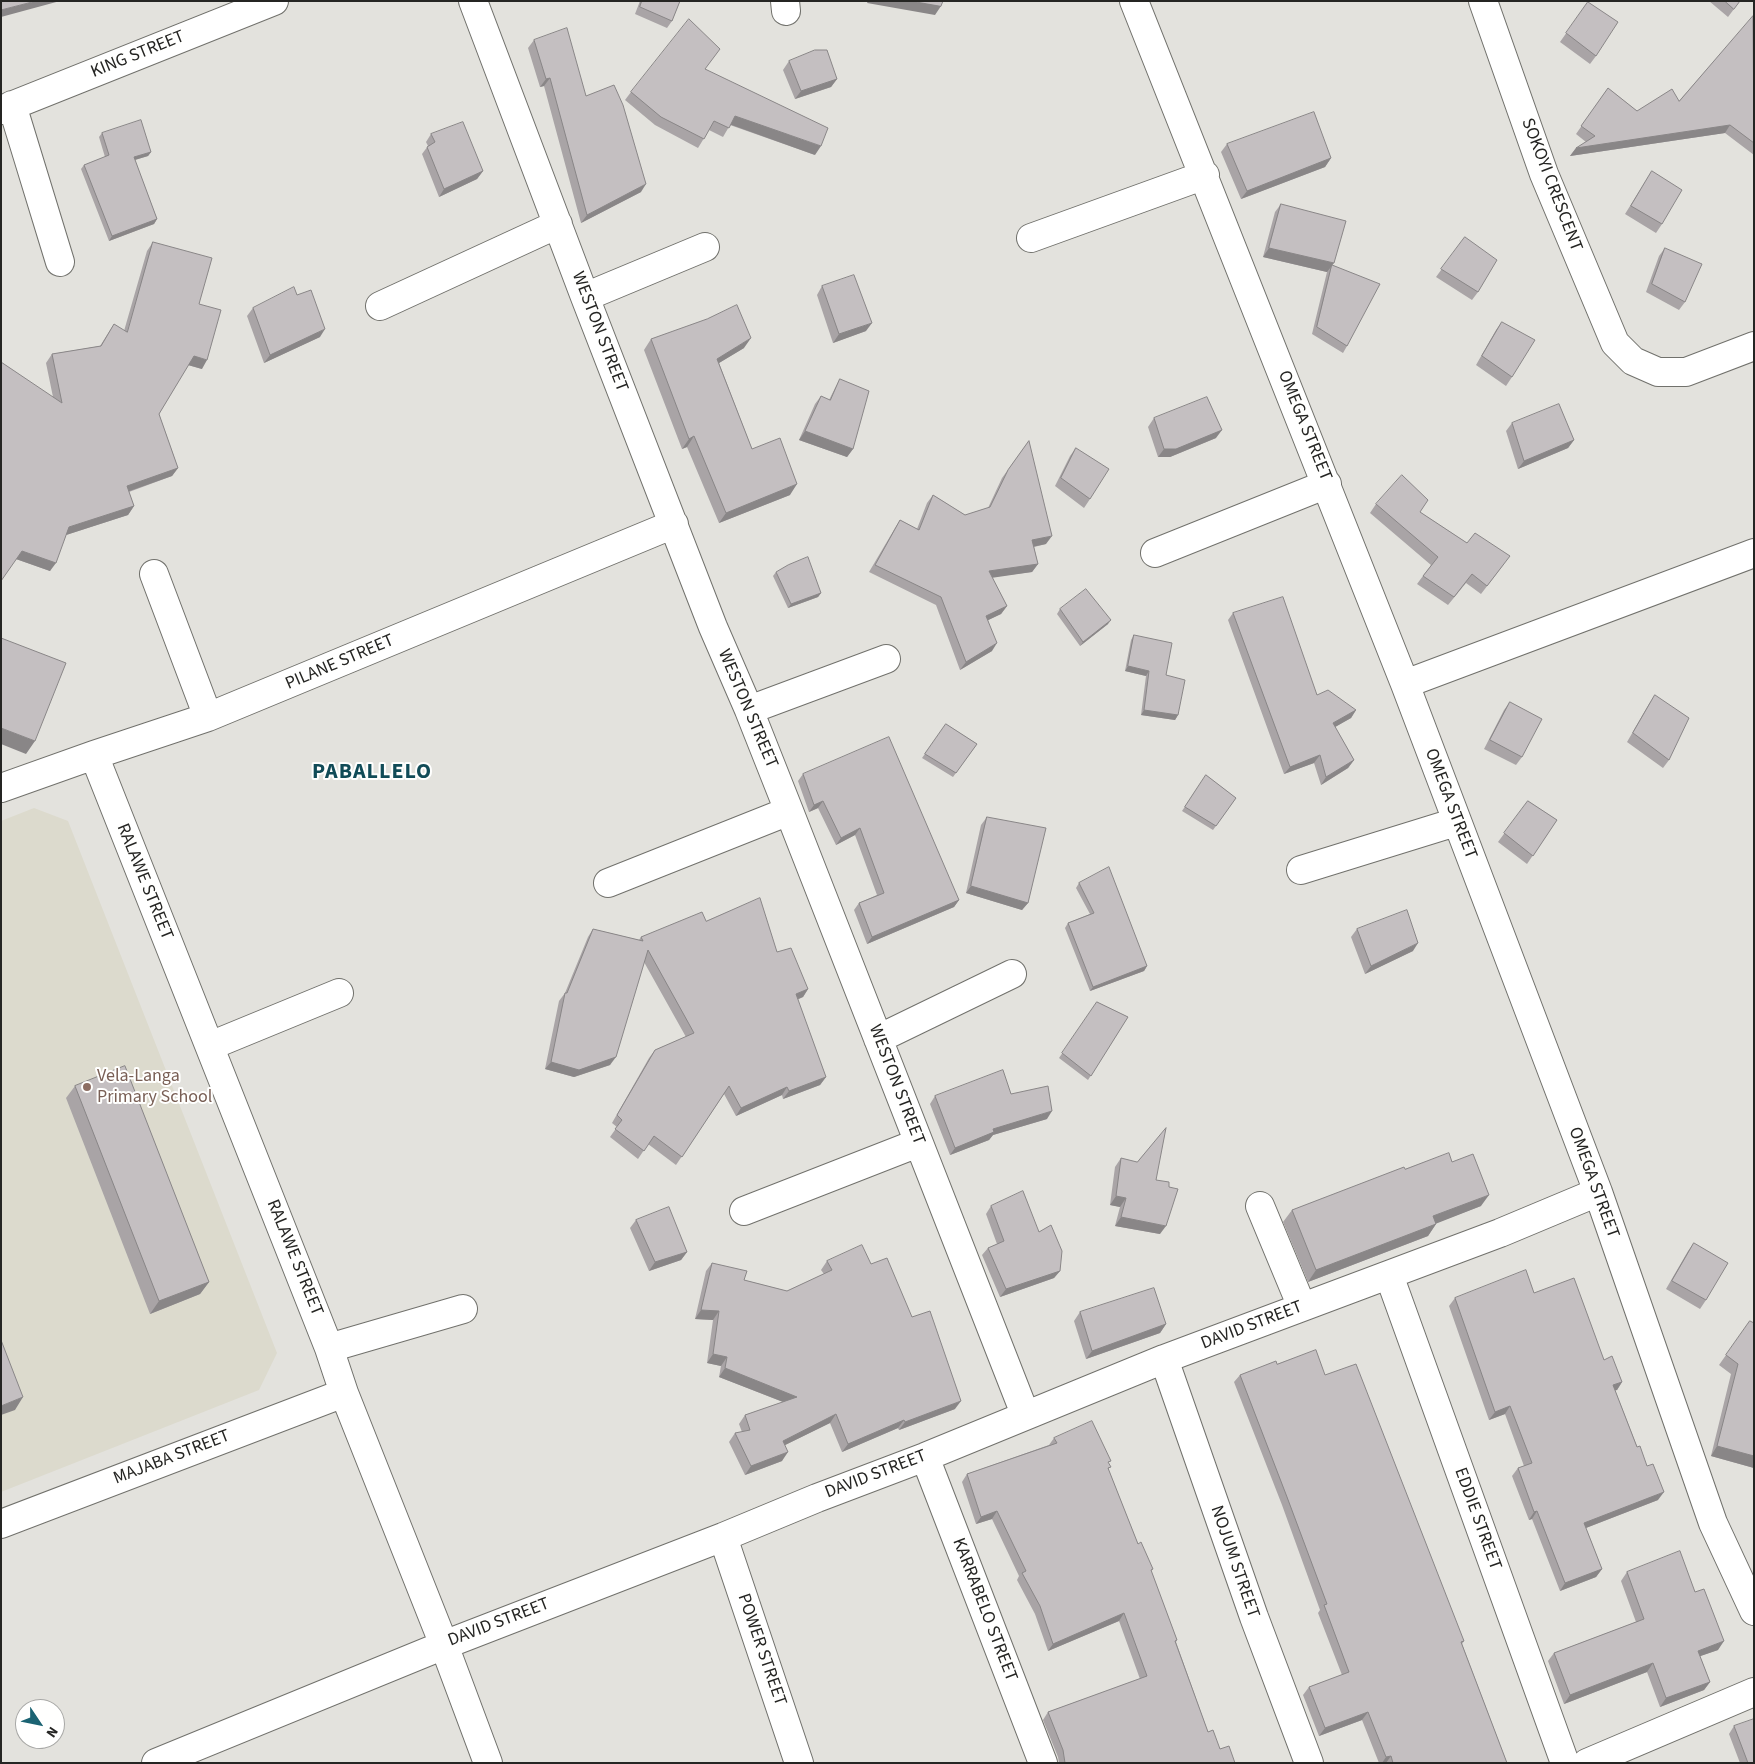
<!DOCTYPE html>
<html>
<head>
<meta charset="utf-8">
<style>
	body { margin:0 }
	#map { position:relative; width:1755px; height:1764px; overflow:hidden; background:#e3e2dd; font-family:"Source Sans 3",sans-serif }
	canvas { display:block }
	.frame { position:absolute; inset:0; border:2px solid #252523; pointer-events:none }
	.north { position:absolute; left:15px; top:1699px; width:50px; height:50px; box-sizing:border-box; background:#fffffe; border:1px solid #a8a8a6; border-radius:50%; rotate:124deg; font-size:14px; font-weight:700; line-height:20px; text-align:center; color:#252523 }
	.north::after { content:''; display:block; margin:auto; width:18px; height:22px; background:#1b6372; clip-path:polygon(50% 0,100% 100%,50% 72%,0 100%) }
</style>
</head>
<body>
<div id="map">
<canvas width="1755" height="1764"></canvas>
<div class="frame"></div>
<div class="north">N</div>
</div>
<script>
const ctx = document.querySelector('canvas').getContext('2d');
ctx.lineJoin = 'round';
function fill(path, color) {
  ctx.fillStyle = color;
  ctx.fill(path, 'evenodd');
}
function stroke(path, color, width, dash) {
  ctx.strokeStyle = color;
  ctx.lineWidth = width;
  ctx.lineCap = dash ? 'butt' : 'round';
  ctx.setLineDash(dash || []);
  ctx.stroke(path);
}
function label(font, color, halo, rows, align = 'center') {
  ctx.font = font + ' "Source Sans 3",sans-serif';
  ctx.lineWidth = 4;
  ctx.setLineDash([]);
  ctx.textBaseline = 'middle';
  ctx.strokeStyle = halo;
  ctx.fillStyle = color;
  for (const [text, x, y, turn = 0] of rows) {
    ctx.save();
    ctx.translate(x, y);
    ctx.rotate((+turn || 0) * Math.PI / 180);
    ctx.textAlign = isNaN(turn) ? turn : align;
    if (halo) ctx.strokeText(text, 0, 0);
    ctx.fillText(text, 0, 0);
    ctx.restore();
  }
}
fill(new Path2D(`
	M34,808L68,821L277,1353L259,1390L1,1492V821Z`), '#dcdacd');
const minor = new Path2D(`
	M473,1L585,297L713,627L749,710L789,811L1025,1414
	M785,1L786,11
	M1134,1L1405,684L1598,1192L1713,1523L1754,1611
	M1483,1L1544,174L1615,343L1633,361L1658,372H1686L1754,346
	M12,105L60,262
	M1,110L274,1
	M1031,238L1205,175
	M585,297L705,247
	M380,306L558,224
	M1155,553L1327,484
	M154,574L208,717
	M1405,684L1754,553
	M749,710L886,659
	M94,755L329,1348L344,1393L444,1645L488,1763
	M1,788L94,755L208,717L674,524
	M1301,870L1456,822
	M608,883L789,811
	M878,1039L1012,974
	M210,1046L339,993
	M1260,1206L1302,1307
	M744,1211L918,1143
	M1389,1275L1565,1763
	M329,1348L463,1309
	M1164,1359L1254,1617L1309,1763
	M925,1457L1043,1763
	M1,1524L344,1393
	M723,1537L799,1763
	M156,1763L444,1645L723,1537L817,1498L925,1457L1164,1359L1500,1233L1598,1192
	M1587,1763L1754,1692`);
stroke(minor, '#71716c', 30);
stroke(minor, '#fff', 28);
fill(new Path2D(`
	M640,1H680L672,21L667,28L635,14Z
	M1709,1H1740L1728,17Z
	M1588,2L1596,56L1590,64L1560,42Z
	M1754,16V155L1725,133L1570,156L1576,148L1586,142L1576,134L1608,88L1637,111L1679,101Z
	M534,40L586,96L641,192L581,223L544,86L540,87L528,48Z
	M789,61L837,79L831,87L795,99L783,70Z
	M706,69L815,155L730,125L723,137L709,130L698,148L655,125L625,100L631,92Z
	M102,133L151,152L148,156L135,160L157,219L154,224L109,241L81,169L84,165L105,157L99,137Z
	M431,134L483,171L477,179L439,197L422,154L428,146L426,142Z
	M1227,144L1331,158L1325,167L1241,199L1221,152Z
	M1652,171L1662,224L1656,233L1625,214Z
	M1281,204L1332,265L1347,346L1343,353L1312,334L1327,272L1263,257L1275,212Z
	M1465,237L1478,292L1472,300L1436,277Z
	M153,242L199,304L202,369L188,365L159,414L178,468L172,476L129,492L134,506L128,515L66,535L50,571L16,559L53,397L46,363L52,354L100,346L114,324L124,331L147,251Z
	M1665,248L1685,302L1679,310L1646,292L1659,256Z
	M822,286L866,331L833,343L817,295Z
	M297,295L320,337L264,363L247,316L253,308Z
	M1502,322L1512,377L1506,386L1476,365L1496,330Z
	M651,339L744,348L719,363L752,449L790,495L719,523L687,447L682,449L644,350Z
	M840,379L853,449L847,457L799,440L815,404L821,396L829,400L835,388Z
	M1154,418L1216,438L1170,457H1158L1148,427Z
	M1512,423L1574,440L1568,448L1518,469L1506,431Z
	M1029,441L1046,544L1034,547L1038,564L1032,572L992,577L1007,606L1001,614L988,620L992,651L960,670L936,605L869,572L895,528L900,520L917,529L927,503L933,495L965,515L988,508L1002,478Z
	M1076,448L1090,499L1084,508L1055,486L1070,456Z
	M1376,504L1420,512L1467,543L1504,564L1481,594L1466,583L1448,605L1417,584L1431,565L1370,513Z
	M776,572L821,593L818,597L788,608L773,576Z
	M1060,609L1108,624L1080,646L1057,614Z
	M1233,613L1317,695L1356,710L1351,718L1335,727L1354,760L1348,768L1321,785L1314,763L1284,774L1228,620Z
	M1134,635L1178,715L1175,720L1141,715L1146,676L1125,671L1131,640Z
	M1655,695L1669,760L1663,768L1627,742L1649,704Z
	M1510,702L1522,757L1516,765L1484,749L1504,710Z
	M946,724L977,744L953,777L922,758Z
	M803,774L959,900L954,907L867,944L854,910L859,903L877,895L855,835L836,845L818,808L809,812L798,781Z
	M1206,775L1236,798L1213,830L1182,811Z
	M1528,801L1557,820L1527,864L1498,842Z
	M987,817L1028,903L1022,910L966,893L981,825Z
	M1079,883L1147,966L1144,971L1090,991L1065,928L1068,923L1090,914L1076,888Z
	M706,921L777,952L808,989L803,997L797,1000L826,1077L820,1085L783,1099L782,1095L736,1116L724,1094L676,1165L648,1144L638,1159L610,1137L617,1127L612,1123L649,1058L655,1050L686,1037L644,962L610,1065L574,1077L545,1069L559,1001L565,993L588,937L593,929L639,940L641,937Z
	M1357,929L1413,951L1365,974L1351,937Z
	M1097,1002L1128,1017L1088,1080L1059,1058Z
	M75,1086L209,1282L200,1294L150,1314L66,1098Z
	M1011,1094L1047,1119L993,1135L989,1140L950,1155L930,1104L935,1096Z
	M1121,1158L1156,1180L1160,1234L1115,1226L1120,1207L1110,1205L1115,1167Z
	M1452,1162L1481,1206L1436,1223V1224L1428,1236L1308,1282L1283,1222L1292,1210L1405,1169Z
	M991,1206L1039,1232L1060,1271L1054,1278L1000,1297L982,1255L988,1248L997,1244L986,1214Z
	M636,1220L687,1252L681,1260L649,1271L630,1228Z
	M1694,1243L1706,1300L1700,1309L1666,1289L1688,1251Z
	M827,1261L871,1264L912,1317L955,1409L899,1430L898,1428L842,1452L830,1423L785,1445L782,1461L745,1475L729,1442L735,1433L742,1432L739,1424L745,1415L783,1402L719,1377L721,1366L707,1363L713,1320L695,1319L706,1271L712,1263L744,1280L787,1291L824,1274L821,1270Z
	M1534,1293L1604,1360L1622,1382L1617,1390H1615L1658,1500L1586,1528L1602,1569L1596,1577L1560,1591L1532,1519L1529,1520L1512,1476L1518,1468L1524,1466L1505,1414L1489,1420L1449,1306L1455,1298Z
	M1080,1312L1166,1324L1160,1333L1086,1359L1074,1321Z
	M1750,1321L1754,1468L1711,1456L1731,1374L1719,1365Z
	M1277,1364L1325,1375L1464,1641L1462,1644L1507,1763H1379L1362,1720L1319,1736L1303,1695L1309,1687L1342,1675L1318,1613L1320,1610L1282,1505L1234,1382L1240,1375Z
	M1054,1438L1109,1464V1471L1138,1544L1153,1569L1151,1571L1177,1640L1176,1642L1208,1732L1220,1749L1235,1763H1059L1058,1757L1043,1720L1048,1712L1140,1679L1119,1621L1048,1651L1035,1614L1017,1580L1019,1576L992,1519L976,1524L962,1482L967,1474L1049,1445Z
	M1627,1572L1695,1592L1718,1650L1700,1656L1710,1682L1704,1690L1660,1707L1647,1672L1564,1704L1548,1661L1554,1653L1636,1622L1621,1581Z
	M1734,1726L1754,1763H1740L1729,1734Z`), '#a9a4a6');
fill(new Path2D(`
	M36,1H60L1,17V10Z
	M868,1H911L941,6L935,15L867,3Z
	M550,78L544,86L540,87L546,79Z
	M837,79L831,87L795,99L801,91Z
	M735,116L821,146L815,155L729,124Z
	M1730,125L1725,133L1570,156L1576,148Z
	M151,152L148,156L131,161L134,157Z
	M1331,158L1325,167L1241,199L1247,191Z
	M483,171L477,179L439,197L444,189Z
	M646,184L641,192L581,223L587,215Z
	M157,219L154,224L109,241L112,236Z
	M1269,248L1334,263L1327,272L1263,257Z
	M872,323L866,331L833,343L839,334Z
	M325,329L320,337L264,363L270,355Z
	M751,338L744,348L709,369L717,359Z
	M194,356L207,360L202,369L188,365Z
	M1222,430L1216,438L1170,457H1158L1164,449Z
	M805,431L853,449L847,457L799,440Z
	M694,436L687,447L682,449L689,439Z
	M1574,440L1568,448L1518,469L1524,461Z
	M178,468L172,476L121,494L127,486Z
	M797,484L790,495L719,523L726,513Z
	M134,506L128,515L63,536L69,527Z
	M1052,536L1046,544L1027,548L1032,540Z
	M22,551L56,563L50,571L16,559Z
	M1038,564L1032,572L984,579L989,571Z
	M821,593L818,597L788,608L791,604Z
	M1007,606L1001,614L980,624L986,616Z
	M1111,620L1108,624L1080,646L1083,642Z
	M997,643L992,651L960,670L966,662Z
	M1128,666L1149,671L1146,676L1125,671Z
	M1144,710L1178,715L1175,720L1141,715Z
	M1356,710L1351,718L1328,731L1333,723Z
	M1,728L35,741L26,754L1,744Z
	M1320,755L1314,763L1284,774L1290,767Z
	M1354,760L1348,768L1321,785L1326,777Z
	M823,801L818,808L809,812L814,805Z
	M860,828L855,835L836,845L841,838Z
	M971,886L1028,903L1022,910L966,893Z
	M959,900L954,907L867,944L872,937Z
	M1418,943L1413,951L1365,974L1371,966Z
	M1147,966L1144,971L1090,991L1093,987Z
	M808,989L803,997L790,1002L796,994Z
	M616,1057L610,1065L574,1077L545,1069L551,1062Z
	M826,1077L820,1085L783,1099L789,1091Z
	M787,1087L782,1095L736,1116L741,1108Z
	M1052,1111L1047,1119L993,1135L989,1140L950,1155L955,1148L993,1129Z
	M1489,1195L1481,1206L1425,1228L1433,1216Z
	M1116,1196L1126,1198L1120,1207L1110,1205Z
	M1121,1217L1166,1226L1160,1234L1115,1226Z
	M1436,1224L1428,1236L1308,1282L1316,1270Z
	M687,1252L681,1260L649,1271L655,1262Z
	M1060,1271L1054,1278L1000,1297L1006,1289Z
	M209,1282L200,1294L150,1314L159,1301Z
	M701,1310L719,1311L713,1320L695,1319Z
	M1166,1324L1160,1333L1086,1359L1092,1351Z
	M713,1354L727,1357L721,1366L707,1363Z
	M725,1368L797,1397L791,1405L719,1377Z
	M1622,1382L1617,1390L1607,1393L1613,1385Z
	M23,1397L15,1410L1,1415V1406Z
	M961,1401L955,1409L899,1430L905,1422Z
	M1510,1406L1505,1414L1489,1420L1495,1412Z
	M836,1414L830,1423L777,1449L783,1441Z
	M904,1420L898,1428L842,1452L848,1444Z
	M1717,1446L1754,1456V1468L1711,1456Z
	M788,1452L782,1461L745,1475L751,1466Z
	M1664,1492L1658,1500L1578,1531L1584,1523Z
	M997,1511L992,1519L976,1524L981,1517Z
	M1537,1511L1532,1519L1529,1520L1534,1512Z
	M1602,1569L1596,1577L1560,1591L1565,1583Z
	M1124,1613L1119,1621L1048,1651L1053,1644Z
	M1724,1641L1718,1650L1692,1659L1698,1651Z
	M1653,1663L1647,1672L1564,1704L1570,1695Z
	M1710,1682L1704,1690L1660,1707L1666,1698Z
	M1368,1712L1362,1720L1319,1736L1325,1728Z
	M1391,1756L1386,1763H1382L1386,1757Z`), '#898687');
const building = new Path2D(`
	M1,1H36L1,10Z
	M642,1H680L672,21L640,7Z
	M911,1H943L941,6Z
	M1725,1H1740L1734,9Z
	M1588,2L1618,22L1596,56L1566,33Z
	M1753,16L1754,143L1730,125L1576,148L1595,136L1581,126L1608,88L1637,111L1672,89L1679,101Z
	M689,19L720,49L705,69L828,128L821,146L735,116L729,128L714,121L704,139L661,117L631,92Z
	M567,28L586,96L614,85L623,105L646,184L587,215L550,78L546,79L534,40Z
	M815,50H827L837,79L801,91L789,61Z
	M1314,112L1331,158L1247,191L1227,144Z
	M141,120L151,152L134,157L157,219L112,236L84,165L109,155L102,133Z
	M463,122L483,171L444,189L427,147L435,142L431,134Z
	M1652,171L1682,190L1662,224L1631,206Z
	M1281,204L1346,221L1334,263L1269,248Z
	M1465,237L1497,260L1478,292L1441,269Z
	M153,242L212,258L199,304L221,310L207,360L194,356L159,414L178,468L127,486L134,506L69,527L56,563L22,551L1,581V362L62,403L52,354L101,346L114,324L127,332Z
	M1665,248L1702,264L1685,302L1652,284Z
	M1332,265L1380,284L1347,346L1317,327Z
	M854,275L872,323L839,334L822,286Z
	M294,287L297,295L311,290L325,329L270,355L253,308Z
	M737,305L751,338L717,359L752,449L780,438L797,484L726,513L694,436L689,439L651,339L707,319Z
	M1502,322L1535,340L1512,377L1482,356Z
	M840,379L869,391L853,449L805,431L821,396L830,400Z
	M1207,397L1222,430L1176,449H1164L1154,418Z
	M1559,404L1574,440L1524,461L1512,423Z
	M1029,441L1052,536L1032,540L1038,564L989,571L1007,606L986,616L997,643L966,662L941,597L875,565L900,520L919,530L933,495L965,515L990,507L1008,470Z
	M1076,448L1109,469L1090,499L1061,478Z
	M1402,475L1428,500L1420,512L1467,543L1475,533L1510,556L1487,586L1472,574L1454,597L1423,576L1438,557L1376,504Z
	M808,557L821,593L791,604L776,572L788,565Z
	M1086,589L1111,620L1083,642L1060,609Z
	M1283,597L1317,695L1328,690L1356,710L1333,723L1354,760L1326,777L1320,755L1290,767L1233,613Z
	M1134,635L1172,643L1166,675L1185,680L1178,715L1144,710L1149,671L1128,666Z
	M1,638L66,663L35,741L1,728Z
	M1655,695L1689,718L1669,760L1633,733Z
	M1510,702L1542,719L1522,757L1490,740Z
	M946,724L977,744L956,773L925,754Z
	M889,737L959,900L872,937L859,903L884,893L860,828L841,838L823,801L814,805L803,774Z
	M1206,775L1236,798L1216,826L1185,807Z
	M1528,801L1557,820L1533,856L1504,833Z
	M987,817L1046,828L1028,903L971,886Z
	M1109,867L1147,966L1093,987L1068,923L1094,913L1079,883Z
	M760,898L777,952L791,948L808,989L796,994L826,1077L789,1091L787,1087L741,1108L729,1086L682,1157L654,1136L644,1151L615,1129L622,1120L617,1115L655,1050L694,1033L648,950L616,1057L579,1070L551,1062L565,993H567L593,929L643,941L641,937L702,912L706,921Z
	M1407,910L1418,943L1371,966L1357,929Z
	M1097,1002L1128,1017L1091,1076L1062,1053Z
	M125,1066L209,1282L159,1301L75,1086Z
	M1003,1070L1011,1094L1048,1086L1052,1111L993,1129L994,1132L955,1148L935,1096Z
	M1166,1128L1156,1180L1169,1182V1187L1178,1189L1166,1226L1121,1217L1126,1198L1116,1196L1121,1158L1137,1162Z
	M1449,1153L1452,1162L1473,1154L1489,1195L1433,1216L1436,1224L1316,1270L1292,1210L1404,1167L1405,1169Z
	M1023,1191L1039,1232L1051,1225L1062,1251L1060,1271L1006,1289L988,1248L1004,1241L991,1206Z
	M669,1207L687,1252L655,1262L636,1220Z
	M1694,1243L1728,1263L1706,1300L1672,1281Z
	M862,1245L871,1264L887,1258L912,1317L930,1311L961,1401L905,1422L904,1420L848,1444L836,1414L783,1441L788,1452L751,1466L735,1433L750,1430L745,1415L797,1397L725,1368L727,1357L713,1354L719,1311L701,1310L712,1263L747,1271L744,1280L787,1291L832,1270L827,1261Z
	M1526,1270L1534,1293L1574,1278L1604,1360L1612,1356L1622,1382L1613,1385L1637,1447L1640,1446L1647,1466L1653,1464L1664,1492L1584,1523L1602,1569L1565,1583L1537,1511L1534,1512L1518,1468L1532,1463L1510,1406L1495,1412L1455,1298Z
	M1154,1288L1166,1324L1092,1351L1080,1312Z
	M1750,1321L1754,1323V1456L1717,1446L1738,1364L1726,1355Z
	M1,1340L23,1397L1,1406Z
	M1316,1350L1325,1375L1356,1364L1464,1641L1461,1642L1507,1763H1393L1391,1756L1386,1757L1368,1712L1325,1728L1309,1687L1349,1672L1324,1605L1327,1604L1287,1497L1240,1375L1276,1361L1277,1364Z
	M1092,1421L1111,1461L1108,1462L1111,1467L1108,1468L1138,1544L1141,1542L1153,1569L1151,1570L1177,1640L1175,1641L1208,1732L1213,1730L1220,1749L1229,1746L1235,1763H1065L1063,1750L1048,1712L1147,1676L1124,1613L1053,1644L1040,1606L1022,1573L1026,1571L997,1511L981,1517L967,1474L1057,1443L1054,1438Z
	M1680,1551L1695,1592L1704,1589L1724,1641L1698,1651L1710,1682L1666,1698L1653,1663L1570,1695L1554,1653L1644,1619L1627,1572Z
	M1754,1719V1763H1748L1734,1726Z`);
fill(building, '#c4bfc1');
stroke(building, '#898687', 1);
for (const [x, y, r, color] of [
	[87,1087,5,"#8d6e63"]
]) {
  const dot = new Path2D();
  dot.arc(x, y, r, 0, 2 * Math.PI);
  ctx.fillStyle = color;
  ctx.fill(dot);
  stroke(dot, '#fffffe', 2);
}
label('18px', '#252523', '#fffffe', [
	["KING STREET",138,55,-22],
	["SOKOYI CRESCENT",1551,185,69],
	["WESTON STREET",599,332,69],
	["OMEGA STREET",1304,426,68],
	["PILANE STREET",340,663,-23],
	["WESTON STREET",747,709,67],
	["OMEGA STREET",1450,804,69],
	["RALAWE STREET",144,882,68],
	["WESTON STREET",896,1085,69],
	["OMEGA STREET",1593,1183,70],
	["RALAWE STREET",294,1258,68],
	["DAVID STREET",1252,1326,-21],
	["MAJABA STREET",172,1458,-21],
	["DAVID STREET",876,1475,-21],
	["EDDIE STREET",1477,1519,70],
	["NOJUM STREET",1234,1562,71],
	["KARRABELO STREET",984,1610,69],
	["DAVID STREET",499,1623,-21],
	["POWER STREET",761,1650,71]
]);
label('18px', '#785e54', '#fffffe', [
	["Vela-Langa",97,1077],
	["Primary School",97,1098]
], 'left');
ctx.letterSpacing = '1px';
label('bold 22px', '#114b57', '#fffffe', [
	["PABALLELO",372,773]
]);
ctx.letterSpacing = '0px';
</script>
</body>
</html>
